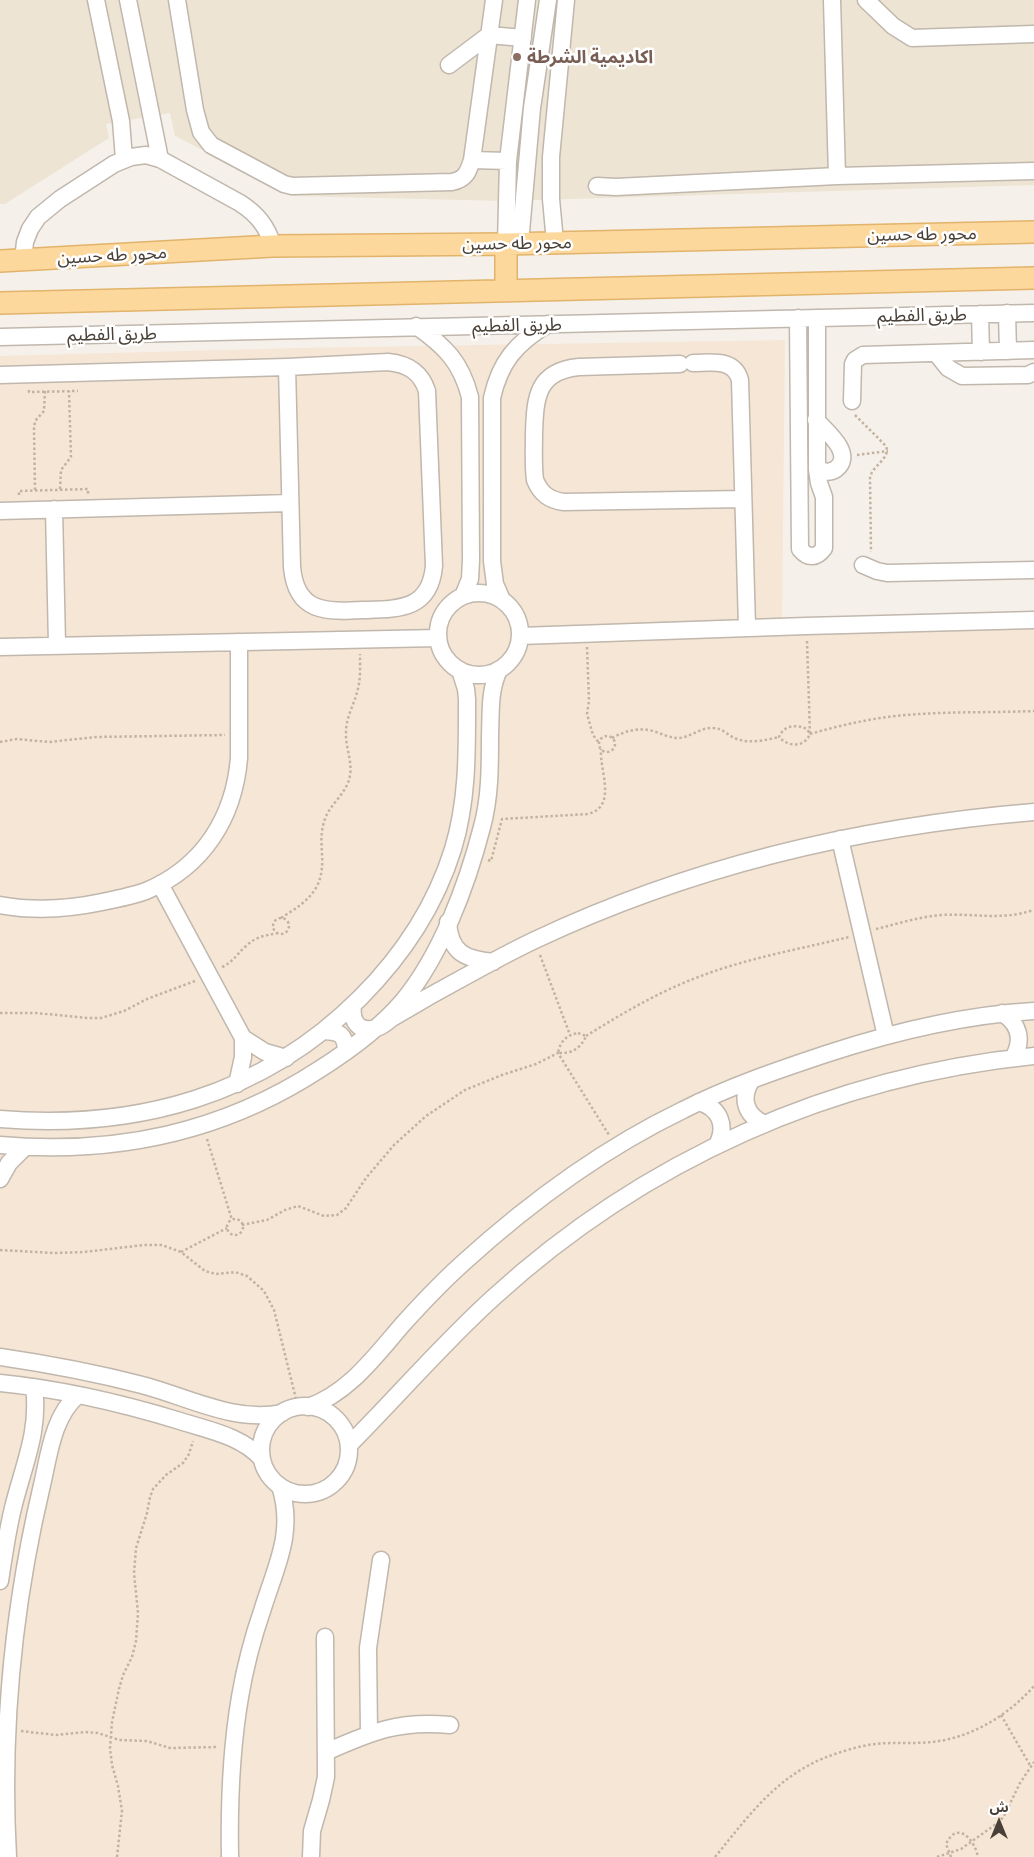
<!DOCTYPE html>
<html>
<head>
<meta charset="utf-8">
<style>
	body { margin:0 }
	#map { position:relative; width:1034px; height:1857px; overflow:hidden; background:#f5f1ea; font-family:Barlow,"Noto Sans Arabic",sans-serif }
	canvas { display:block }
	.north { position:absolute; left:974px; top:1797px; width:50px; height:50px; -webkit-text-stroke:4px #fff; paint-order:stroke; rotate:0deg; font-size:14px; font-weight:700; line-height:20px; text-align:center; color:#494138 }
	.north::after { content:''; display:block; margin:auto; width:18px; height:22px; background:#494138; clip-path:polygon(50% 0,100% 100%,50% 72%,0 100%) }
</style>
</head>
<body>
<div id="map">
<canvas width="1034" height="1857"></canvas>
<div class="north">ش</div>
</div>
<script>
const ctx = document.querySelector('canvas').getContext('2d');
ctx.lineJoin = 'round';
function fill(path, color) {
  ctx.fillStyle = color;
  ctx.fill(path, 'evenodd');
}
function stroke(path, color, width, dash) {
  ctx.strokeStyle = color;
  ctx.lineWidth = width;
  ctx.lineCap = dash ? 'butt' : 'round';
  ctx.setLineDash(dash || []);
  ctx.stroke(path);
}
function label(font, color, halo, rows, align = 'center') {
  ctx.font = font + ' Barlow,"Noto Sans Arabic",sans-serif';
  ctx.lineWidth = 5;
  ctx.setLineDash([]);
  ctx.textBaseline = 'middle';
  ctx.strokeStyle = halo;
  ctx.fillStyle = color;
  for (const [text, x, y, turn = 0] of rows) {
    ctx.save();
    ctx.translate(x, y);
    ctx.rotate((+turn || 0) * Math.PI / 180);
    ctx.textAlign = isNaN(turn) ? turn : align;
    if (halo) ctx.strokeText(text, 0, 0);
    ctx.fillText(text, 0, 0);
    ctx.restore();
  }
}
fill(new Path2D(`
	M785,340L782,624L1034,620V1857H0V356L298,348Z`), '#f6e6d6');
fill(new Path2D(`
	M0,0H1034V185L506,201L292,196L175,136L170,113L106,124L109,138L5,204H0Z`), '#ede4d4');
const minor = new Path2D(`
	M96,0L121,121L124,159
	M128,0L160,159
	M177,0L195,110L201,132L211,145L284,184L292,186L452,182C466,179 468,172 472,160L494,0
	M832,0L837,176
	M866,0L893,26L912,38L1034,34
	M449,65L489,35L523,38
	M472,160L508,161
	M597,186L616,187L837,176L1034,171
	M555,242L551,199V157L566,0
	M520,243L532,108L548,0
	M506,244L508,161L527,0
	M23,260L25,242L30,229L38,217L60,199L114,164L131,157L146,155L160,159L240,203C257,214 267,226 273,246
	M1007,313L1008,351
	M980,314L981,352
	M798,318L800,549C808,559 817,558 824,548V497L819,483L817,469V318
	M416,326C445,346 461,362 470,397L471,560L470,579L463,596
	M0,337L1034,313
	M936,353L948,368L962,376L1028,375L1034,372
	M693,363C711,363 734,358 740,380L747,627
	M680,364L579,367C537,371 535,397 534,434C534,449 533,465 535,480C541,494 549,500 564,502L743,499
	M0,375L287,367L388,362C408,364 421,372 427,391L434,566C430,610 399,609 363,610C326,612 296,613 292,567L287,367
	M852,401L853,364L855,360L863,355L1034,350
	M816,420C826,431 855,454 836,469C830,473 823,472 817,469
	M54,509L57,645
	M0,511L290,503
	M863,565L877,571L887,573L1034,570
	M438 634a41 41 0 1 1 82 0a41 41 0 1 1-82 0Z
	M502,600L495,584L492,561V398C500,362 516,343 548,324
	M520,636L806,626L1034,620
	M0,647L438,638
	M840,839L886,1036
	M160,884L243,1038L265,1052L286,1058
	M0,905C33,911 69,909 102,902C117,899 132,896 146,891C203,867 234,818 239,758V642
	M448,922C450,953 465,959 493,962
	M353,1005C351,1021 358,1033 376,1028C382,1027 388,1021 392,1018C404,1011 416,1004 428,997C463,978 499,957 535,940C692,866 862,826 1034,812
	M1002,1013C1020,1024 1023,1041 1013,1058
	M324,1031C340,1032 345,1034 346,1051
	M751,1081C740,1099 746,1116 765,1124
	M237,1084L243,1057V1038
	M699,1102C720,1108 727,1126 717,1145
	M0,1119C136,1130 262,1096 360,998C403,955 435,907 453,849C468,800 467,750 467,699L466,689L460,670
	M0,1145C116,1155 222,1133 320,1069C350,1050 380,1028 403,1001C441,955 467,885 482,827C490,798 490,767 490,736C491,714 489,690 499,670
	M0,1179L9,1163L25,1147
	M0,1357C48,1364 95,1373 142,1385C188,1397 234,1423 282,1413
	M0,1383C61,1389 121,1403 180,1421C208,1430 242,1436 262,1459
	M261 1450a44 44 0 1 1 88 0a44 44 0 1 1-88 0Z
	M308,1407C349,1393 376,1355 403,1324C422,1303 442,1282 463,1263C529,1203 602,1149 683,1110C728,1087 778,1070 826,1054C893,1032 963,1015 1034,1011
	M349,1445C398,1396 443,1343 494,1297C644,1160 832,1076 1034,1056
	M0,1581C4,1556 7,1532 13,1508C23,1466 40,1432 34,1387
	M369,1734L368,1648L381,1560
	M326,1752C371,1732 399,1720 450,1725
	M8,1857C1,1732 13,1607 42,1485C49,1455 53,1416 78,1395
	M230,1857C229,1804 231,1750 240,1697C245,1667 253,1637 263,1608C276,1566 295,1532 280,1486
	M311,1857L312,1831L321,1800L326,1777L325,1637`);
const major = new Path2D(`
	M0,261L273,246L506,244L1034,232
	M506,290V244
	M0,303L1034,278`);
stroke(minor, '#c0b7ad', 19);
stroke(major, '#e2b36b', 24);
stroke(new Path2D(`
	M29,390V392L78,391
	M855,415L886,446C891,459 872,465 870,478L871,552
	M857,455L888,451
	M60,489L61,470L71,457L69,391
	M35,490L34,429L35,421L44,411L45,391
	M19,495V491L88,489V494
	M807,641L810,734C804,748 788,747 779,737C784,725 796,724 807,729L810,734
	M587,647L589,701L587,714L593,735L599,743
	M810,734C838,726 867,719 896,716C942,711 988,713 1034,711
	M599 744a8 8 0 1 1 16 0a8 8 0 1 1-16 0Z
	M612,738C625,731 639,727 653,731C662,734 670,738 679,738C691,737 701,727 713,728C723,728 728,736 737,739C750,744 766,740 779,737
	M0,742L17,739L49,742L96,737L225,735
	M488,860L491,861L502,819L588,814C618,806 599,770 601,749
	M281,918C295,909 309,901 317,886C328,864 317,844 324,822C328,806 344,796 349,780C354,763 345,748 346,732C346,717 354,705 357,692C361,680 360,666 360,654
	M273 926a8 8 0 1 1 16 0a8 8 0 1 1-16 0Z
	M876,929C897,924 918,917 941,915C975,913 999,921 1034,910
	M540,955L570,1035
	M222,967C233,962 237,954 246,946C255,937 266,935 279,933
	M0,1013H36L87,1018H101L124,1011L147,999L195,981
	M578,1033L586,1036C581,1048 572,1054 558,1053C560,1042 566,1035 578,1033Z
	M586,1036C623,1013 660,991 701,976C748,958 800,949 849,937
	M207,1139L232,1220
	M227 1227a8 8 0 1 1 16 0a8 8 0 1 1-16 0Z
	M242,1225L267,1220L285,1210L298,1206L324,1216L337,1215L346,1208L366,1178L394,1145L426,1116L465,1090L502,1075L536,1064L558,1053L609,1135
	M0,1250L54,1253L84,1252L144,1245H162L181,1252L205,1271L216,1274L235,1272L247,1276L264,1291L274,1310L296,1399
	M181,1252L227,1228
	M1001,1715L1031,1767
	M21,1731L56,1735L85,1732L98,1733L119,1740L147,1741L170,1748L218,1747
	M117,1857L122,1811L118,1786L112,1765L110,1748L112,1722L119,1689L123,1675L132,1657L136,1641L138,1613L134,1573L136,1548L147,1513L150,1497L153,1489L166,1475L183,1463L189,1454L193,1441
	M715,1857C747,1818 775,1778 824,1758C840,1752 858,1746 875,1744C894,1742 913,1744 932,1742C971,1738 1009,1715 1034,1686
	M937,1857L961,1849L999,1822L1004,1816L1020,1783L1034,1762
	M951,1857L946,1844C958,1819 975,1841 978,1857`), '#c2b29e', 2.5, [2.5, 2.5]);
stroke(minor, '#fff', 16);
stroke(major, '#fcd89c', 21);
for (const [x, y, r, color] of [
	[517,57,5,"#8d6e63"]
]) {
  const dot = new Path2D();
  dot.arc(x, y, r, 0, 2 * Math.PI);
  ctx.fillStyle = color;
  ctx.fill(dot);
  stroke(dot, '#fff', 2);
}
label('bold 18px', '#785e54', '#fff', [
	["اكاديمية الشرطة",527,57]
], 'left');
label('18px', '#494138', '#fff', [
	["محور طه حسين",922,234,-1],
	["محور طه حسين",517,243,-1],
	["محور طه حسين",112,255,-3],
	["طريق الفطيم",922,315,-1],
	["طريق الفطيم",517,325,-1],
	["طريق الفطيم",112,334,-1]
]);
</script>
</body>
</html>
